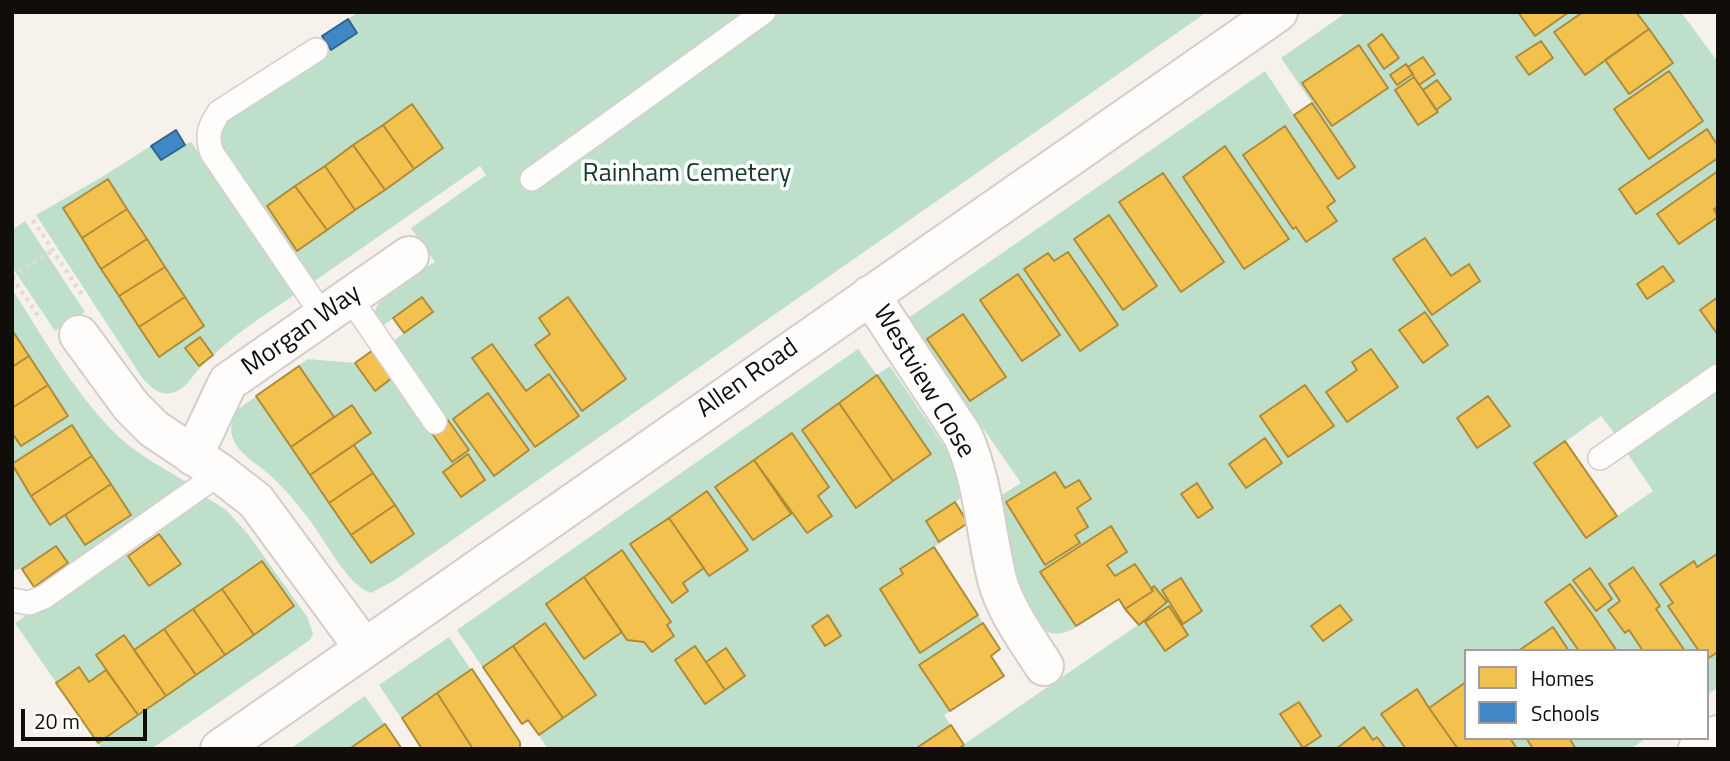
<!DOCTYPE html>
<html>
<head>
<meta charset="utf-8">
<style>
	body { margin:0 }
	#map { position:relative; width:1730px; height:761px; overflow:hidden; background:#f7f1eb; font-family:"Titillium Web",sans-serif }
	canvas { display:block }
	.frame { position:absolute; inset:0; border:14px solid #110d09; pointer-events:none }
	.legend { position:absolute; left:1464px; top:649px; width:245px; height:91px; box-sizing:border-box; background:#fff; border:2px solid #a09e9d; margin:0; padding:9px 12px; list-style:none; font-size:21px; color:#110d09 }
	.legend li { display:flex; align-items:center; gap:14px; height:35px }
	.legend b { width:35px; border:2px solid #a09e9d }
	.scale { position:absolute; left:21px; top:709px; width:126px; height:32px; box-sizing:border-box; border:4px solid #110d09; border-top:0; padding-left:9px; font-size:21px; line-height:24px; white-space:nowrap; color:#110d09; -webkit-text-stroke:5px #fff; paint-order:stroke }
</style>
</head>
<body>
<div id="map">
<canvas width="1730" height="761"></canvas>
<div class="frame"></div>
<ul class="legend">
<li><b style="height:19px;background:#f2c14e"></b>Homes</li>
<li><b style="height:19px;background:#3f88c5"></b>Schools</li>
</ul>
<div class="scale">20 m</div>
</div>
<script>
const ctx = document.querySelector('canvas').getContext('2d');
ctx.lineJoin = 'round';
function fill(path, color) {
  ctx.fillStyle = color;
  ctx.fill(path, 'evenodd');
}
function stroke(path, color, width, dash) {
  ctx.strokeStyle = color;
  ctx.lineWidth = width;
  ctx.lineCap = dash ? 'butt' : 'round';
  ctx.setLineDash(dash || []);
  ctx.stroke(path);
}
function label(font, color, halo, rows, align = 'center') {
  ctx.font = font + ' "Titillium Web",sans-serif';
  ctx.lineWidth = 7;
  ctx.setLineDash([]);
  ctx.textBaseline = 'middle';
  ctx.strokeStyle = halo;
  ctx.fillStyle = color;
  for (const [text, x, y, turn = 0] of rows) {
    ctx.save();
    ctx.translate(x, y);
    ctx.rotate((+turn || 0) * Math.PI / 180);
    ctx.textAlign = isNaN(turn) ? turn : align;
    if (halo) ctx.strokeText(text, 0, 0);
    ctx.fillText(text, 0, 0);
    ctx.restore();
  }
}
fill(new Path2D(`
	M359,12H1207L395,580L371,593C348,586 324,539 309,519C298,505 286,490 273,478C261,466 241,456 234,441C229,430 231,419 237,410L308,359L355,363L373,350L431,431L447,420L392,342L404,333L394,318L381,327C378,322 375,318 375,312C377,295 420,271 435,262L411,228L486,175L480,166L313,282L220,144C220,131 222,124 232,115L357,33L348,19Z
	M1347,12H1681L1718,62V369L1617,437L1601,416L1565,442L1617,516L1653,491L1625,450L1718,385V687L1707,695V651H1466V738H1646L1631,749H548L528,720L522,724L457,630L858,349L877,375L890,366L956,464L964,496L955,502L940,543L934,547L1000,649L991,656L1004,676L944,715L963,745L1138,625L1119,599C1104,608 1079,629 1063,633C1013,643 1005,528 1000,496L1021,483L907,319L1265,71L1294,115L1312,103L1281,58Z
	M176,130L185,144L191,142L299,292C264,315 228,338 199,369C191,378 184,391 171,393C159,396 151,387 143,379L36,215L102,177Z
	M25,221L85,312L55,331L12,267V230Z
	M12,289C45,340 76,396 120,438C140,456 165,469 188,483L34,587L22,569L12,570Z
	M204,496L226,510L248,534L308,618L313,634L310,640L151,749H102L15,623L124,550L128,556L159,534L162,524Z
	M449,637L520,742V749H422L379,685Z
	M365,696L402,749H290Z`), '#bee0cb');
const homes = new Path2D(`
	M1518,12H1569L1535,36Z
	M1583,12H1636L1649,29L1585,75L1554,32Z
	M1649,29L1673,63L1629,94L1605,60Z
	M1382,34L1399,58L1384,69L1368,45Z
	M1541,41L1553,58L1529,75L1516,57Z
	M1359,45L1388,88L1332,126L1302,83Z
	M1423,57L1435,74L1419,85L1408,67Z
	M1406,64L1413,74L1397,85L1390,75Z
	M1669,71L1703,121L1649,159L1614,109Z
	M1414,77L1438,112L1418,125L1395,90Z
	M1437,80L1451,99L1436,110L1423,90Z
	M1312,103L1355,167L1338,179L1294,115Z
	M412,104L443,148L414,169L383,125Z
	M383,125L414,169L385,190L353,145Z
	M1285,126L1335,201L1327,207L1337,221L1306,242L1296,227L1293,229L1243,155Z
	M1707,129L1718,146V158L1636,214L1619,189Z
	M353,145L385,190L355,210L325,166Z
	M1225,146L1289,239L1244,269L1183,177Z
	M325,166L355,210L327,230L295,186Z
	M1718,171V207L1714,209L1718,217L1679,244L1657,214Z
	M1163,173L1224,262L1181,292L1119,202Z
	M108,179L127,209L82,238L63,208Z
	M295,186L327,230L297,251L267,206Z
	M127,209L147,239L101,269L82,238Z
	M1109,215L1157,286L1123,310L1074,239Z
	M1425,238L1451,276L1469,264L1480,281L1432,315L1393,259Z
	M147,239L165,267L119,296L101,269Z
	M1068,252L1118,325L1080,351L1024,269L1048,253L1054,261Z
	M1663,266L1674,281L1647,299L1637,284Z
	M165,267L185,297L139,327L119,296Z
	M1018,274L1060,335L1022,361L980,300Z
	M185,297L204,326L159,357L139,327Z
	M422,297L433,312L404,333L393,318Z
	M568,297L626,379L582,411L535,345L550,334L539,318Z
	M1718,297V335L1700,310Z
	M1425,312L1448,345L1423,363L1399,330Z
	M963,314L1006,377L970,401L927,339Z
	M12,330L29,356L12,367Z
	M200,337L213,355L199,366L185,348Z
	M492,344L526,391L549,374L579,416L535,447L472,358Z
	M1371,349L1398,387L1347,422L1326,392L1357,370L1352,362Z
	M373,350L392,378L375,391L355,363Z
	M29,356L48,385L12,408V367Z
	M299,366L334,417L291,447L256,396Z
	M877,375L931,454L893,481L839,403Z
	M48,385L68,416L21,446L12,433V408Z
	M1305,385L1334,426L1288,457L1260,416Z
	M488,393L529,450L494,476L453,419Z
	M1488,396L1510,426L1477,448L1457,418Z
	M839,403L893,481L856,508L802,430Z
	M352,405L371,433L310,475L291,447Z
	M448,420L469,450L452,462L431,432Z
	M72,425L92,456L31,496L12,464Z
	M792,433L829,487L818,496L832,516L807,533L754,460Z
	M1265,438L1282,463L1246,488L1229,464Z
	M1565,441L1617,516L1586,538L1534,463Z
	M354,445L373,473L329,503L310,475Z
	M468,454L485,480L461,497L443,472Z
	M92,456L111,484L50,525L31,496Z
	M754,460L791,514L753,540L715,487Z
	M1055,472L1065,488L1079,480L1091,499L1077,508L1088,527L1075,535L1080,543L1045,565L1006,502Z
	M373,473L395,505L351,535L329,503Z
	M1197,483L1213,508L1198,518L1181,494Z
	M111,484L131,515L85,545L65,515Z
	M707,491L748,550L709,576L669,518Z
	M955,502L968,523L939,542L926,521Z
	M395,505L414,534L371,563L351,535Z
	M669,518L704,568L683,583L688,591L672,603L630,544Z
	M1111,526L1127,552L1107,565L1115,576L1135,564L1153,591L1125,609L1119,599L1076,626L1040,572Z
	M159,534L181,564L149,586L128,556Z
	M56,546L68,563L34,587L22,569Z
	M934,547L978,615L920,653L880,589L903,574L900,569Z
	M622,550L671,622L667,625L674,636L652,652L644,642L627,640L584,577Z
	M1717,554L1718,652L1707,659V651H1699L1668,606L1673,603L1660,584L1694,561L1697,567Z
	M262,561L294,606L254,635L222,589Z
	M1633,567L1660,606L1656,609L1685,651H1643L1629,630L1625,633L1608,610L1620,601L1609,584Z
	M1590,568L1612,599L1596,611L1573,580Z
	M584,577L622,632L584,659L546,604Z
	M1181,578L1202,611L1183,624L1162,590Z
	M1570,584L1592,614L1617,651H1579L1545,602Z
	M1154,586L1167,602L1139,625L1125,609L1153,591L1151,589Z
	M222,589L254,635L225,655L193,609Z
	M1340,605L1352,620L1323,641L1311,626Z
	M1169,606L1188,635L1165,651L1145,622Z
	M193,609L225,655L196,675L164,629Z
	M828,615L841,636L825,646L812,626Z
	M545,623L596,695L563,718L513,646Z
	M983,623L1000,649L991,656L1004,676L950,711L919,665Z
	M1553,627L1569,651H1518Z
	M164,629L196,675L166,696L134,650Z
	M124,635L166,696L138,715L96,655Z
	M513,646L563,718L539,735L528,720L522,724L483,667Z
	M695,646L725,690L705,704L675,660Z
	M726,648L745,676L725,690L706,662Z
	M79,667L89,682L106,670L138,715L98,743L56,683Z
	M472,669L520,742V749H473L437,693Z
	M1466,682V738H1510L1517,749H1458L1429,708Z
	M1417,689L1429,708L1458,749H1406L1381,714Z
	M437,693L473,749H422L402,718Z
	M1299,702L1321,736L1303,748L1280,714Z
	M385,724L402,749H354L352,747Z
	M951,725L964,745L958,749H915Z
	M1364,727L1373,740L1377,737L1386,749H1336Z
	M1526,738H1569L1576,749H1530L1532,747Z`);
fill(homes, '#f2c14e');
stroke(homes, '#ae8b39', 2);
const schools = new Path2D(`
	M348,19L357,33L331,50L322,36Z
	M176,130L185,145L161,160L151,146Z`);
fill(schools, '#3f88c5');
stroke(schools, '#31638d', 2);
const service = new Path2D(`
	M316,50L219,112C209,127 206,136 212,153L324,317
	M532,179L764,12
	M350,298L435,422
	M1600,458L1718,376
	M12,600L29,603L44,597L220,473`);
const minor = new Path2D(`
	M870,295L963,436C984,484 985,530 997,579C1005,610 1027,639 1044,666
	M79,335L131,406L154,429L220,473L256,501L364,648
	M193,456L228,382L409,256
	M220,749L1278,12
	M1698,749L1718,735`);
stroke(service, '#d4ceca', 26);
stroke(minor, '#d4ceca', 42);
stroke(new Path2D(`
	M33,220L82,295
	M12,277L41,320
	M12,277L52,251`), '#dddad8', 4.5, [3.5, 5]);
stroke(service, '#fefdfc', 23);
stroke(minor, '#fefdfc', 38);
label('26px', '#163929', '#fff', [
	["Rainham Cemetery",687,175]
]);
label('26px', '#110d09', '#fff', [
	["Morgan Way",302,331,-35],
	["Allen Road",748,379,-35],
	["Westview Close",923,382,59]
]);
</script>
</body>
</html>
